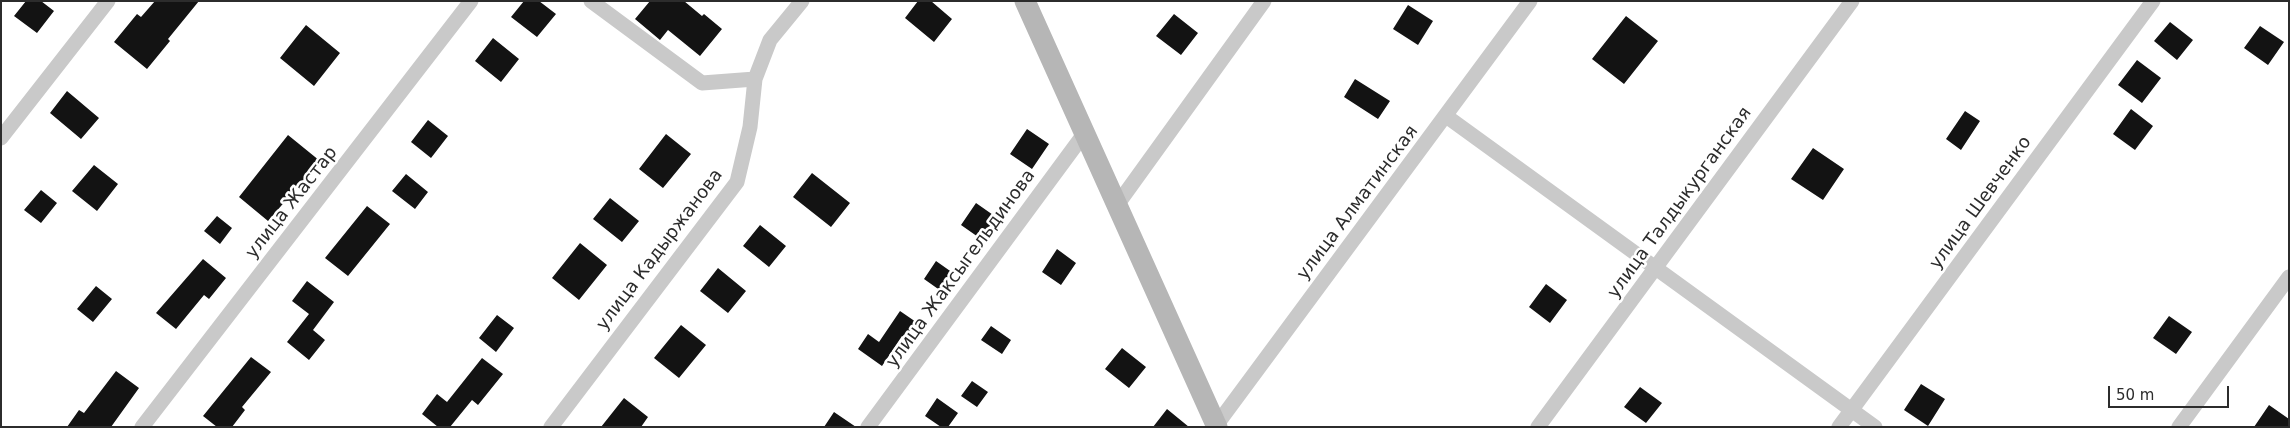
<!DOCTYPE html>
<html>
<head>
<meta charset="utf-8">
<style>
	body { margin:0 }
	#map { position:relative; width:2290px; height:428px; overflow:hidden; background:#fff; font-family:"DejaVu Sans",sans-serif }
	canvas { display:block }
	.frame { position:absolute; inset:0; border:2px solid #2c2c2c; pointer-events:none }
	.scale { position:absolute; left:2108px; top:386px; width:121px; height:22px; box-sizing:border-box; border:2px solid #2c2c2c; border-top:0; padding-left:6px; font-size:15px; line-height:18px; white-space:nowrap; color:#2c2c2c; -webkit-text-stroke:4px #fff; paint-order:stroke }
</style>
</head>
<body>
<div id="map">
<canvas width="2290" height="428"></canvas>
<div class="frame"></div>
<div class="scale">50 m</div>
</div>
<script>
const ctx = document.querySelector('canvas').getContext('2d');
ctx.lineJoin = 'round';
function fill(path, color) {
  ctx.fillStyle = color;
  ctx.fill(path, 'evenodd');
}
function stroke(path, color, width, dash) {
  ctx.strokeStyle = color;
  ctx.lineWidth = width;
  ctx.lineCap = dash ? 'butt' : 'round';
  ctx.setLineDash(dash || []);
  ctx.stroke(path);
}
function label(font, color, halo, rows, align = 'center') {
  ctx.font = font + ' "DejaVu Sans",sans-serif';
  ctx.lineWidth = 5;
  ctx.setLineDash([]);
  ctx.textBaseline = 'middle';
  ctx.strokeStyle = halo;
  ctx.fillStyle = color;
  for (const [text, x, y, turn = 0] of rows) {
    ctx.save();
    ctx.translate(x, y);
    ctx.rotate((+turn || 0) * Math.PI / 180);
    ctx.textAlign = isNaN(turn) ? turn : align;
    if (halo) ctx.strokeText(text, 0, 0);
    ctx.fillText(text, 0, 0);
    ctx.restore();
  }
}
fill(new Path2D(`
	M26,1H41L54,11L37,33L14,16Z
	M155,1H199L168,39L170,41L147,69L114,42L137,14L141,17Z
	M524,1H539L556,14L537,37L511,17Z
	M650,1H684L702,16L704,14L722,29L700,56L668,30L660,40L635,19Z
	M918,1H931L952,19L934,42L905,18Z
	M1408,5L1433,21L1418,45L1393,29Z
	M1174,14L1198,33L1181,55L1156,36Z
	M1626,16L1658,41L1624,84L1592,59Z
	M2170,22L2193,40L2177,60L2154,41Z
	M306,25L340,53L314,86L280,58Z
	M2260,26L2284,42L2268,65L2244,48Z
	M493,38L519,59L501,82L475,61Z
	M2137,60L2161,78L2142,103L2118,85Z
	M1355,79L1390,101L1378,119L1344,97Z
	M67,91L99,118L81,139L50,113Z
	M2131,109L2153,126L2135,150L2113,134Z
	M1965,111L1980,121L1961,150L1946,139Z
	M428,120L448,136L431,158L411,142Z
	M1027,129L1049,144L1032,169L1010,154Z
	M666,134L691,154L663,188L639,169Z
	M288,135L320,161L268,221L239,197Z
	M1813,148L1844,169L1823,200L1791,179Z
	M94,165L118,184L97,211L72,191Z
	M812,173L850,203L831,227L793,197Z
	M406,174L428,192L415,209L392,191Z
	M41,190L57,203L41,223L24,210Z
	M610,198L639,221L622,242L593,219Z
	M976,203L996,217L981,239L961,225Z
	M367,206L390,224L348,276L325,258Z
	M217,216L232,228L220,244L204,231Z
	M760,225L786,246L769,267L743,246Z
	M580,243L607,265L579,300L552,278Z
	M1057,249L1076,263L1061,285L1042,272Z
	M203,259L226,278L209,299L204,295L176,329L156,313Z
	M936,261L953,273L941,291L924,279Z
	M718,268L746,291L728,313L700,291Z
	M307,281L334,302L313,330L325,340L309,360L287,342L309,314L292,301Z
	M1546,284L1567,300L1550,323L1529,307Z
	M96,286L112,299L93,322L77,309Z
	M900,311L916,322L905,338L902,336L882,366L858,349L868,334L879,342Z
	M497,315L514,328L496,352L479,338Z
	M2169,316L2192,332L2176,354L2153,338Z
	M681,325L706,345L679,378L654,358Z
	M991,326L1011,340L1002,354L981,340Z
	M1122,348L1146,367L1129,388L1105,369Z
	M251,357L271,372L242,407L245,410L232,427H217L203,416Z
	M482,358L503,374L478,405L472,400L450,427H438L422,414L437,394L447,402Z
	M116,371L139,388L111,427H67L79,410L84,413Z
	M972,381L988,392L977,407L961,396Z
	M1921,384L1945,399L1928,426L1904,410Z
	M1640,387L1662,403L1646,423L1624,407Z
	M624,398L648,417L641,427H601Z
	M937,398L958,413L948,427H941L925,416Z
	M2269,405L2289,419V427H2254Z
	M1167,409L1189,427H1153Z
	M834,412L856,427H824Z`), '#131313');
stroke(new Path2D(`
	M591,1L702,83L755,79
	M1446,116L1875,427
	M1,138L108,1
	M1117,205L1264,1
	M142,427L471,1
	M551,427L737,182L750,127L755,79L770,40L802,1
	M868,427L1084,134
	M1215,427L1530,1
	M1538,427L1852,1
	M1839,427L2153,1
	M2179,427L2289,277`), '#c9c9c9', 15);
stroke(new Path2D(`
	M1025,1L1217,427`), '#b6b6b6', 21);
label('18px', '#2c2c2c', '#fff', [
	["улица Жастар",292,203,-52],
	["улица Алматинская",1358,203,-53],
	["улица Талдыкурганская",1680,203,-54],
	["улица Шевченко",1981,203,-54],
	["улица Кадыржанова",660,250,-53],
	["улица Жаксыгельдинова",961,269,-54]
]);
</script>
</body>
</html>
